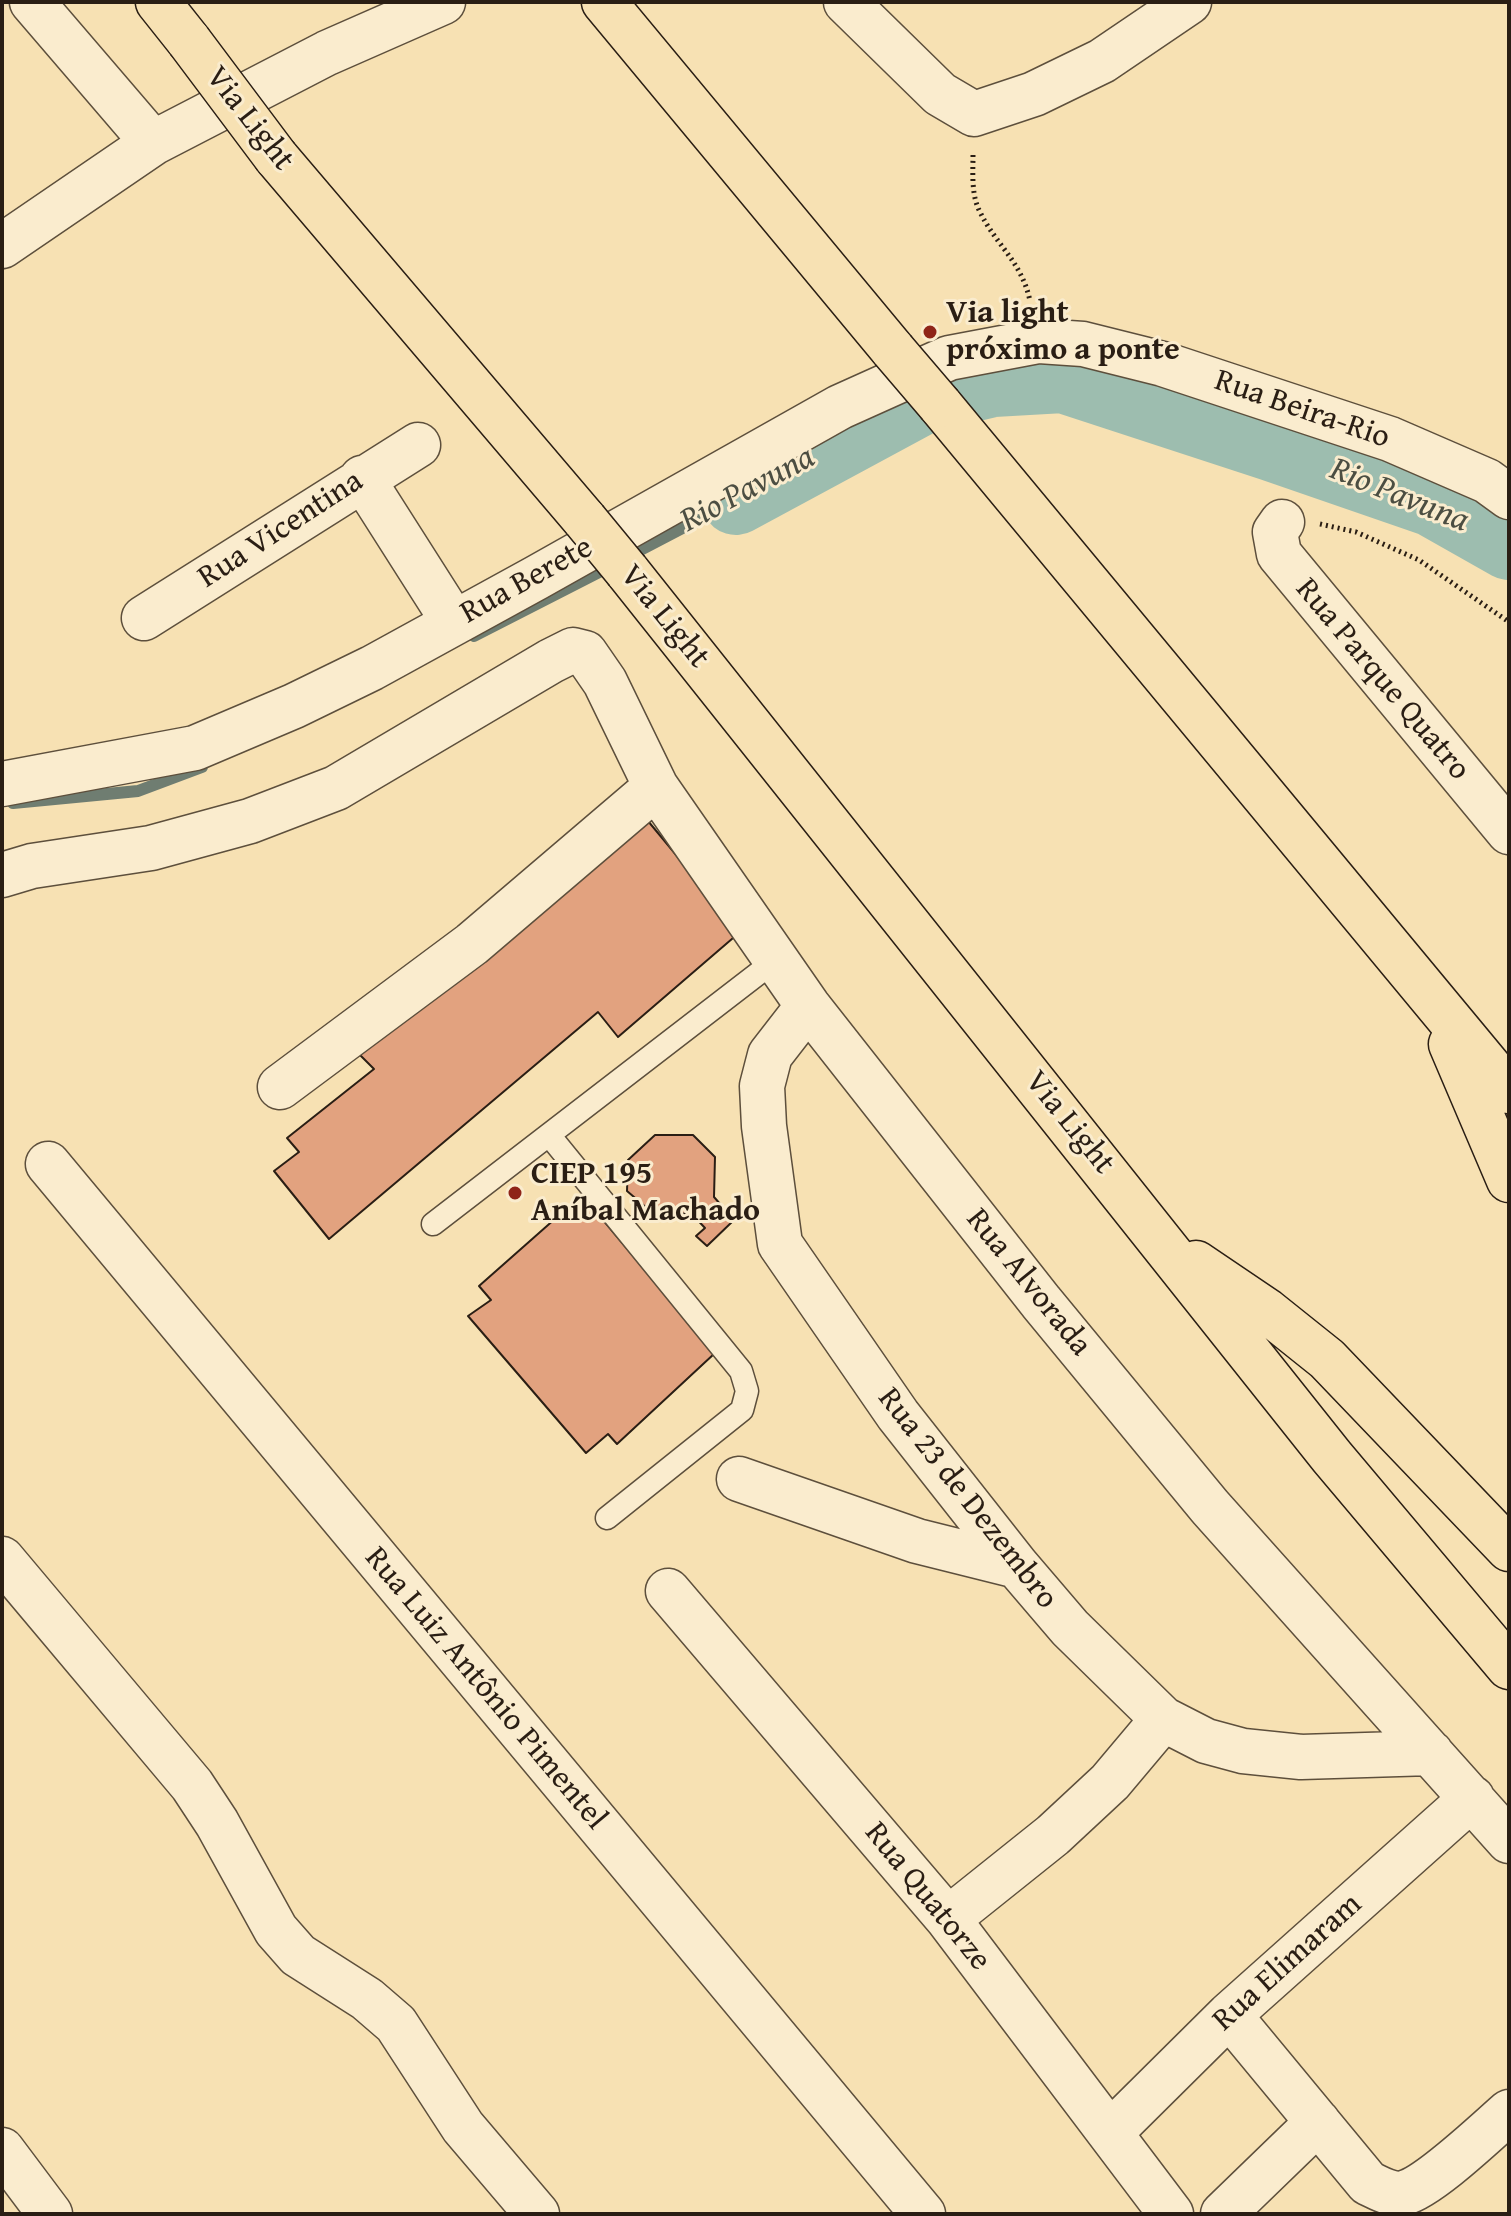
<!DOCTYPE html>
<html>
<head>
<meta charset="utf-8">
<style>
	body { margin:0 }
	#map { position:relative; width:1511px; height:2216px; overflow:hidden; background:#f7e1b3; font-family:"Gentium Book Plus",serif }
	canvas { display:block }
	.frame { position:absolute; inset:0; border:4px solid #2a1e14; pointer-events:none }
</style>
</head>
<body>
<div id="map">
<canvas width="1511" height="2216"></canvas>
<div class="frame"></div>
</div>
<script>
const ctx = document.querySelector('canvas').getContext('2d');
ctx.lineJoin = 'round';
function stroke(path, color, width, dash) {
  ctx.strokeStyle = color;
  ctx.lineWidth = width;
  ctx.lineCap = dash ? 'butt' : 'round';
  ctx.setLineDash(dash || []);
  ctx.stroke(path);
}
function fill(path, color) {
  ctx.fillStyle = color;
  ctx.fill(path, 'evenodd');
}
function label(font, color, halo, rows, align = 'center') {
  ctx.font = font + ' "Gentium Book Plus",serif';
  ctx.lineWidth = 6;
  ctx.setLineDash([]);
  ctx.textBaseline = 'middle';
  ctx.strokeStyle = halo;
  ctx.fillStyle = color;
  for (const [text, x, y, turn = 0] of rows) {
    ctx.save();
    ctx.translate(x, y);
    ctx.rotate((+turn || 0) * Math.PI / 180);
    ctx.textAlign = isNaN(turn) ? turn : align;
    if (halo) ctx.strokeText(text, 0, 0);
    ctx.fillText(text, 0, 0);
    ctx.restore();
  }
}
stroke(new Path2D(`
	M627,557L736,500
	M474,636L611,566
	M13,803L138,791L202,767`), '#6f7d71', 12);
stroke(new Path2D(`
	M736,500L925,398L993,382L1063,378L1271,446L1433,502L1509,545`), '#9dbdaf', 70);
const building = new Path2D(`
	M648,821L740,932L618,1037L598,1012L329,1239L274,1171L299,1152L287,1138L374,1069L359,1054Z
	M655,1135H693L715,1157L714,1197L734,1220L707,1246L696,1236L705,1228L691,1213L655,1215L627,1191L628,1160Z
	M582,1195L715,1353L617,1444L608,1434L586,1453L468,1316L491,1300L479,1286Z`);
fill(building, '#e2a27f');
stroke(building, '#2a1e14', 2);
const lane = new Path2D(`
	M549,1135L741,1371L747,1391L742,1410L607,1518
	M433,1224L777,959`);
const street = new Path2D(`
	M32,2L153,143
	M846,2L940,94L974,114L1034,94L1102,61L1189,2
	M2,246L153,143L327,53L443,2
	M362,478L453,621
	M1282,522L1275,532L1279,554L1509,832
	M144,618L418,445
	M2,784L195,748L294,706L372,668L536,578L840,407L949,358L1039,341L1083,344L1163,364L1390,439L1487,481L1509,497
	M2,875L32,866L151,848L250,821L336,788L551,661L573,650L585,653L605,682L656,787L808,1006L1041,1302L1210,1507L1509,1841
	M808,1006L770,1055L762,1086L764,1126L780,1244L898,1415L1017,1566L1070,1628L1163,1719L1206,1741L1243,1751L1301,1757L1431,1753
	M280,1087L472,944L656,787
	M48,1164L923,2214
	M739,1479L917,1541L1017,1566
	M2,1559L192,1785L217,1823L276,1930L298,1955L367,1999L396,2024L463,2127L537,2214
	M668,1591L948,1919L1171,2214
	M948,1919L1053,1835L1110,1782L1163,1719
	M1229,2015L1368,2183C1379,2188 1391,2196 1404,2193C1430,2186 1486,2132 1509,2112
	M1110,2133L1229,2015L1472,1798
	M2,2150L50,2214
	M1223,2214L1318,2122`);
const primary = new Path2D(`
	M158,2L189,41
	M604,2L893,350
	M276,157L585,520
	M940,405L1509,1091
	M627,571L1332,1457L1509,1667
	M1451,1044L1509,1180
	M1196,1263L1267,1311L1327,1359L1509,1549`);
stroke(lane, '#5d4f3c', 25);
stroke(street, '#5d4f3c', 47);
stroke(primary, '#2a1e14', 47);
stroke(new Path2D(`
	M973,155C973,173 971,195 980,212C996,245 1022,262 1030,301
	M1320,524L1356,532L1419,560L1509,622`), '#2a1e14', 5, [2, 4]);
stroke(lane, '#faecce', 22);
stroke(street, '#faecce', 44);
stroke(primary, '#f7e1b3', 44);
const primaryBridge = new Path2D(`
	M189,41L276,157
	M893,350L940,405
	M585,520L627,571`);
stroke(primaryBridge, '#2a1e14', 47, []);
stroke(primaryBridge, '#f7e1b3', 44);
for (const [x, y, r, color] of [
	[930,332,8,"#8f2418"],
	[515,1193,8,"#8f2418"]
]) {
  const dot = new Path2D();
  dot.arc(x, y, r, 0, 2 * Math.PI);
  ctx.fillStyle = color;
  ctx.fill(dot);
  stroke(dot, '#faecce', 3);
}
label('32px', '#2a1e14', '#faecce', [
	["Via Light",249,119,52],
	["Rua Beira-Rio",1302,410,19],
	["Rua Vicentina",281,530,-33],
	["Rua Berete",527,581,-29],
	["Via Light",664,617,51],
	["Rua Parque Quatro",1382,680,50],
	["Via Light",1069,1123,51],
	["Rua Alvorada",1028,1283,51],
	["Rua 23 de Dezembro",967,1499,52],
	["Rua Luiz Antônio Pimentel",485,1689,50],
	["Rua Quatorze",927,1897,51],
	["Rua Elimaram",1288,1963,-42]
]);
label('bold 32px', '#2a1e14', '#faecce', [
	["Via light",946,314],
	["próximo a ponte",946,351],
	["CIEP 195",531,1175],
	["Aníbal Machado",531,1212]
], 'left');
label('italic 34px', '#4c4e42', '#faecce', [
	["Rio Pavuna",748,490,-28],
	["Rio Pavuna",1399,496,22]
]);
</script>
</body>
</html>
